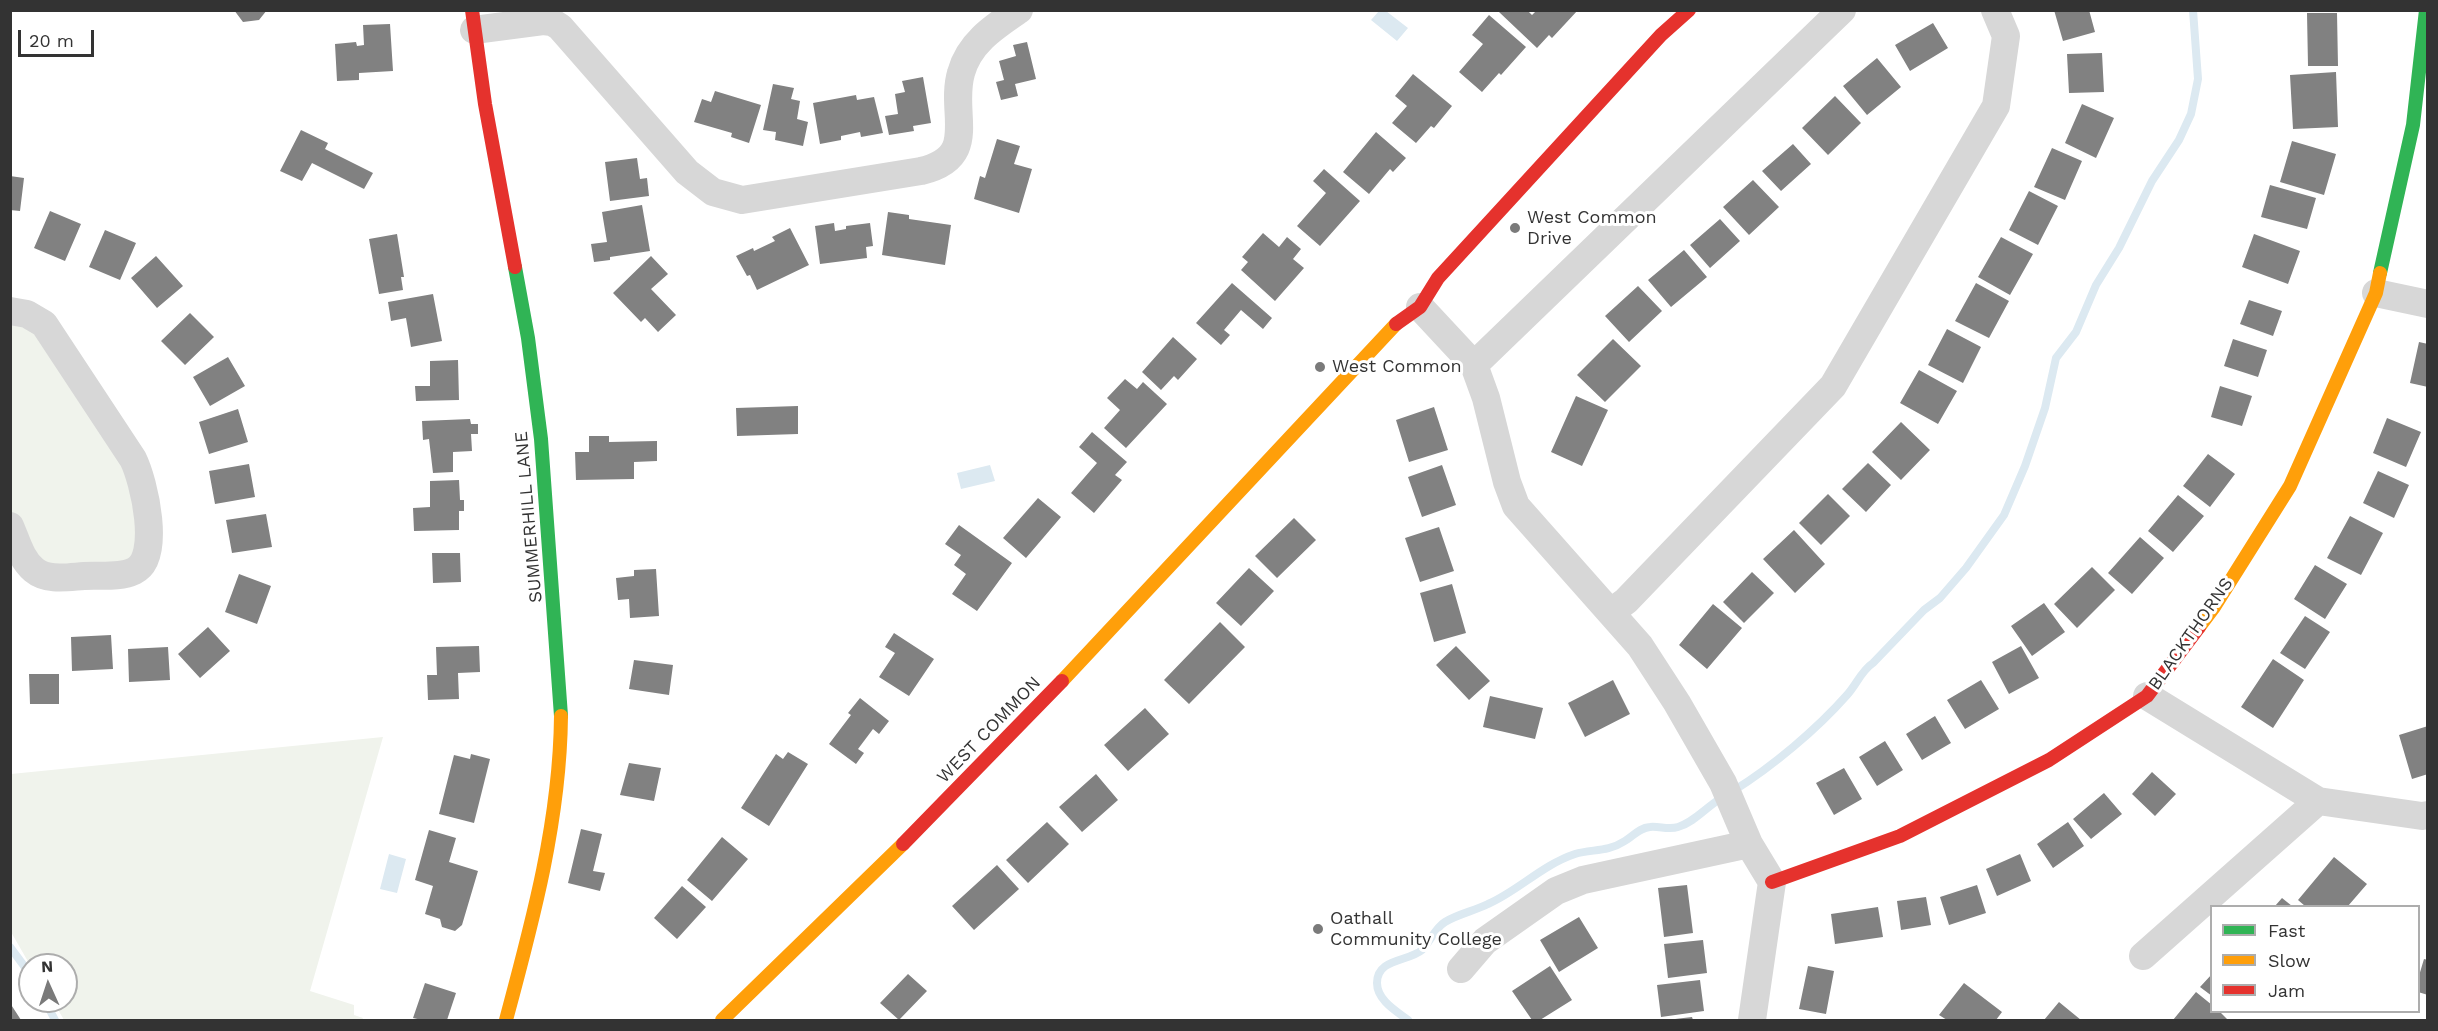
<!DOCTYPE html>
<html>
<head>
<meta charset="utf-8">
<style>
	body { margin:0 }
	#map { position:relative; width:2438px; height:1031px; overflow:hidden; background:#fff; font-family:"Work Sans",sans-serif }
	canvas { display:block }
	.frame { position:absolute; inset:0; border:12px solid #333; pointer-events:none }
	.legend { position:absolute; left:2210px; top:905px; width:210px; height:108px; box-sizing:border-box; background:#fff; border:2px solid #adadad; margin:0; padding:8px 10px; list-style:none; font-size:18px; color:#333 }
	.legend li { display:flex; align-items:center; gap:12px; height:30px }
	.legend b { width:30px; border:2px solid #adadad }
	.north { position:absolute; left:18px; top:953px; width:60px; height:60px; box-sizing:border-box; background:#fff; border:2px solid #adadad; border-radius:50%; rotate:357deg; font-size:16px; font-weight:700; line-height:24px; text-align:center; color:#333 }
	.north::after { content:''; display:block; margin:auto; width:21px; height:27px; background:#7a7a7a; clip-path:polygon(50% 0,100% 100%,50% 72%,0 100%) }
	.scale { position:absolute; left:18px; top:30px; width:76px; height:27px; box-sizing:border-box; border:3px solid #333; border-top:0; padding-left:8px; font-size:18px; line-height:21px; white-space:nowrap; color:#333; -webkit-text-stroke:4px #fff; paint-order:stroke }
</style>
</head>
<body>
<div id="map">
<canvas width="2438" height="1031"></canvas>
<div class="frame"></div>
<ul class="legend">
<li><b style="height:8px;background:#30b455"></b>Fast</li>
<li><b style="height:8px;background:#ff9f0a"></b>Slow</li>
<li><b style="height:8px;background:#e5322d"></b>Jam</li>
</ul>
<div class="north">N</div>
<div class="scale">20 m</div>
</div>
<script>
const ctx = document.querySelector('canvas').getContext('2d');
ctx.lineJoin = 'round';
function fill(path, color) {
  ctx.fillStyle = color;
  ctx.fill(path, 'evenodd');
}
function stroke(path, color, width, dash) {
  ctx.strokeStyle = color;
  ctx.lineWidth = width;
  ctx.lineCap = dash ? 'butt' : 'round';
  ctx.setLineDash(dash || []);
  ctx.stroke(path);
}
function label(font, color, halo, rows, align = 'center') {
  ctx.font = font + ' "Work Sans",sans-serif';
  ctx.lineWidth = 6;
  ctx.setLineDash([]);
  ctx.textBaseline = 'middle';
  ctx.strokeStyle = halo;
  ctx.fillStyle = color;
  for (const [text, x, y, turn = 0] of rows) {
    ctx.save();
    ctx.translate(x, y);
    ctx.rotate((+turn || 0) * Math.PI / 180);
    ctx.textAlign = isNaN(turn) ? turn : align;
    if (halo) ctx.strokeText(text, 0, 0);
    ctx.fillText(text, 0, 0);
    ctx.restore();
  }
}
fill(new Path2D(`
	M10,322L30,326L129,467L143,536L128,561L56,570L24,549L11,512Z
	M383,737L310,991L354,1005V1015L363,1018L362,1020H64L53,1001H66V965H30L11,932V774Z`), '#f0f3ec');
fill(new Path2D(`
	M1379,11H1386L1408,28L1397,41L1371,20Z
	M990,465L995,481L961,489L957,473Z
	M389,854L406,859L397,893L380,889Z`), '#dce9f1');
stroke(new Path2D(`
	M1733,791C1772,767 1817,729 1847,695C1857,684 1861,671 1873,663L1924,610L1940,598L1966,568L2004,515L2025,466L2045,408L2056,358L2076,332L2096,285L2119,248L2152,181L2179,140L2191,114L2198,79L2193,10
	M10,947L30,974
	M45,1001L55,1020
	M1408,1020C1396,1011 1377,1000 1377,983C1377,958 1408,962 1422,950C1430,942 1435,928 1445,922C1458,914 1474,911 1488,904C1518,891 1542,865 1575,854C1591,849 1608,852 1623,842C1633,837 1638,828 1650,827C1659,826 1669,830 1678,827C1695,822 1707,806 1723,797`), '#dce9f1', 8);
fill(new Path2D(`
	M234,10H267L259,20L243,22Z
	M1501,10H1527L1532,15L1537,10H1578L1552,38L1549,35L1537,48L1499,12Z
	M2054,10H2089L2095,32L2063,41Z
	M2307,13H2337L2338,66H2308Z
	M1489,15L1526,47L1501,75L1499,73L1482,92L1459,72L1483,44L1472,35Z
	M1933,23L1948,48L1910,71L1895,45Z
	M390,24L393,71L359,73V80L337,81L335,44L356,42L357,46L364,45L363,25Z
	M1027,42L1036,79L1015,84L1018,96L1001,100L996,82L1004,80L999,61L1016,56L1013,45Z
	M2102,53L2104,92L2069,93L2067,54Z
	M1877,58L1901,87L1867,115L1843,86Z
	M2336,72L2338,127L2293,129L2290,75Z
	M1413,74L1452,106L1434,128L1431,126L1416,143L1392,123L1407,106L1395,96Z
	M923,77L931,123L913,126L914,131L889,135L885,116L898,114L895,94L905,92L902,81Z
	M773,84L794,88L791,99L800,101L797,119L808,122L803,146L775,140L776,132L763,130Z
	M715,91L761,105L749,143L731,137L732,133L694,122L702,99L711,102Z
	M856,95L857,100L874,97L883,133L861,137L860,132L841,136V140L820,144L813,103Z
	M1835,96L1861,123L1828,155L1802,128Z
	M2082,104L2114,118L2096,158L2065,143Z
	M301,130L328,143L325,149L373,173L364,189L312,163L302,181L280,171Z
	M1376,132L1406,158L1393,172L1390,169L1369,194L1343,172Z
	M997,139L1020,146L1014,164L1032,169L1019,213L974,199L980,176L985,178Z
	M2292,141L2336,154L2324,195L2280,182Z
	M1793,144L1811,164L1781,191L1762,171Z
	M2052,148L2082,161L2065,200L2034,187Z
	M637,158L640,179L647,178L649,196L610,201L605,162Z
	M1324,169L1360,201L1320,246L1297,226L1326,193L1313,181Z
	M10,176L24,178L20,211L10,210Z
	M1753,180L1779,207L1749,235L1723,207Z
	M2270,185L2316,198L2307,229L2261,217Z
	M2029,191L2058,206L2038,245L2009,230Z
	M642,205L650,251L610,257V260L594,262L591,244L607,242L602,212Z
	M50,211L81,224L65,261L34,248Z
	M888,212L909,215V219L951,225L945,265L882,255Z
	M1720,219L1740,241L1710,268L1690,245Z
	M834,223L835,231L846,229V226L870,223L873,246L866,247L867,258L820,264L815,226Z
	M790,228L809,265L757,290L750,275L747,276L736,256L753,248L754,251L775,241L772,237Z
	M105,230L136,243L120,280L89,267Z
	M1263,233L1279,247L1287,237L1301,249L1293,259L1304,268L1275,301L1241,270L1248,262L1242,257Z
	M397,234L404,277H401L403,290L379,294L369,239Z
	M2254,234L2300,251L2288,284L2242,267Z
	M2001,237L2033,254L2010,295L1978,277Z
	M1684,250L1707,277L1671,307L1648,280Z
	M156,256L183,286L157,308L131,278Z
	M651,256L668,274L651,289L676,315L658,332L645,318L641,322L613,293Z
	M1232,283L1272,318L1263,329L1241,310L1224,330L1230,335L1221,345L1196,323Z
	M1976,283L2009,301L1989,338L1955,321Z
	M1638,286L1662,311L1629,342L1605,316Z
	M433,294L442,341L411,347L406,318L391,321L388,302Z
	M2249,300L2282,311L2273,336L2240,324Z
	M190,313L214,337L185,365L161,341Z
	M1947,329L1981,347L1963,383L1928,365Z
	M1173,337L1197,359L1178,380L1174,376L1161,390L1142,372Z
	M1613,339L1641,366L1605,402L1577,375Z
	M2233,339L2267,350L2258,377L2224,366Z
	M2419,342L2428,344V387L2410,383Z
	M228,357L245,386L210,406L193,377Z
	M458,360L459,400L416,401L415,386H430V361Z
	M1919,370L1957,391L1938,424L1900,403Z
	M1125,379L1137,389L1143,382L1167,404L1126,448L1104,428L1120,410L1107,398Z
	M2220,386L2252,396L2242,426L2211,417Z
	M1576,396L1608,410L1582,466L1551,452Z
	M798,406V434L737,436L736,408Z
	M1434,407L1448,450L1409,462L1396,420Z
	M238,409L248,442L209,454L199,422Z
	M2387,418L2421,432L2406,467L2373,453Z
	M470,419L471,424H478V434H471L472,451L453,452V472L433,473L429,439L423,440L422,421Z
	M1901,422L1930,450L1901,480L1872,452Z
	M1092,432L1127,462L1115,475L1122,480L1094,513L1071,493L1097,463L1079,447Z
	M589,436H609V442L657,441V461L634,462V479L576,480L575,452H589Z
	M2208,454L2235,474L2210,507L2183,486Z
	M1868,463L1891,485L1866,512L1842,489Z
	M249,464L255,497L215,504L209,471Z
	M1442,465L1456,505L1422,517L1408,477Z
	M2378,471L2409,485L2394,518L2363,503Z
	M459,480L460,500H464V511H459V530L414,531L413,508L430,507V481Z
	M1828,494L1850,516L1821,545L1799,523Z
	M2178,495L2204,516L2173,552L2148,531Z
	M1038,498L1061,517L1026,558L1003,538Z
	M266,514L272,547L232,553L226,520Z
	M2350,516L2383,533L2361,575L2327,558Z
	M1294,518L1316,540L1277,578L1255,556Z
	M959,525L1012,563L977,611L952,594L966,574L954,565L961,555L945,544Z
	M1439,527L1454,571L1420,582L1405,538Z
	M1794,530L1825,564L1795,593L1763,559Z
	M2140,537L2164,558L2132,594L2108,573Z
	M432,553H460L461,582L433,583Z
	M2315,565L2347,584L2325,619L2294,599Z
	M2092,567L2115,590L2077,628L2054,604Z
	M1249,568L1274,591L1241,626L1216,603Z
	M656,569L659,616L630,618L629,599L618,600L616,578L634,576V570Z
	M1752,572L1774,593L1744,623L1723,602Z
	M239,574L271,586L257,624L225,612Z
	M1452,584L1466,633L1434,642L1420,593Z
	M2044,603L2065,632L2032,656L2011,626Z
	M1713,604L1742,628L1707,669L1679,645Z
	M2305,616L2330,632L2305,669L2280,653Z
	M1220,622L1245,647L1189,704L1164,680Z
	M208,627L230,651L200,678L178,654Z
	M894,633L934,659L909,696L879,677L895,653L885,647Z
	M111,635L113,669L72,671L71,637Z
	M479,646L480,672L458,673L459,699L428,700L427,675H437L436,647Z
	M1456,646L1490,681L1469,700L1436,665Z
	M2021,646L2039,678L2009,694L1992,662Z
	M168,647L170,680L129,682L128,649Z
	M2273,659L2304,680L2273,728L2241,707Z
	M634,660L673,665L669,695L629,689Z
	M29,674H59V704H30Z
	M1613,680L1630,714L1585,737L1568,703Z
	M1981,680L1999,709L1965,729L1947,700Z
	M1490,696L1543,708L1535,739L1483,727Z
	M860,698L889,721L879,734L873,729L858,749L864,753L856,764L829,744L851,715L848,713Z
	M1145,708L1169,734L1128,771L1104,745Z
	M1935,716L1951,743L1922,760L1906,734Z
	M2428,726V774L2412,779L2399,735Z
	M1885,741L1903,770L1877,786L1859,757Z
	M788,752L808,764L769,826L741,808L776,754L783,759Z
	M471,754L490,759L474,823L439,814L454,755L470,759Z
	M629,763L661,768L654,801L620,795Z
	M1844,768L1862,799L1834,815L1816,783Z
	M2152,772L2176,794L2155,816L2132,794Z
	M1096,774L1118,800L1082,832L1059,807Z
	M2104,793L2122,814L2091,839L2073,819Z
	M1047,822L1069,844L1028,883L1006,860Z
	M2068,822L2084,846L2053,868L2037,844Z
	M581,829L602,834L593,871L605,873L600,891L568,883Z
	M429,830L456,838L449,862L478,871L462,925L455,931L442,927L440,919L425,914L433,886L415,880Z
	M722,837L748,859L712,901L687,880Z
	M2020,854L2031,881L1997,896L1986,869Z
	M2334,857L2367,884L2348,906H2305L2298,900Z
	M997,865L1019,889L974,930L952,906Z
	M1687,885L1693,933L1664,937L1658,888Z
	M1977,885L1986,913L1949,925L1940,897Z
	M682,886L706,907L677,939L654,918Z
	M1926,897L1931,925L1901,930L1897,901Z
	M2282,898L2292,906H2275Z
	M1878,907L1883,937L1835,944L1831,914Z
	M1579,917L1598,948L1559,972L1540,940Z
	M1703,940L1707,973L1668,978L1664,944Z
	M2424,959L2428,960V995L2418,992V979Z
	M1550,966L1572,1000L1540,1020H1532L1512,991Z
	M1808,966L1834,971L1826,1014L1799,1009Z
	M908,974L927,991L899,1020L880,1003Z
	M2212,974V996L2200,987Z
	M1700,980L1704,1011L1661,1017L1657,985Z
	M425,983L456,993L447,1020H422L413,1018Z
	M1964,983L2002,1012L1996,1020H1947L1939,1015Z
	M2196,992L2212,1005V1012H2220L2228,1020H2173Z
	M2059,1002L2081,1020H2044Z
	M10,1003L21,1020H10Z
	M1692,1017L1693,1020H1675V1019Z`), '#818181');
stroke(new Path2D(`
	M474,30L543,21L552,22L560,27L687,172L713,192L742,200L921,171C981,157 949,114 961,73C969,43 994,27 1019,10
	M2376,293L2428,304
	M1420,307L1474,365L1486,398L1507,482L1516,506L1640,646L1677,703L1723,783L1749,844L1772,882L1752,1020
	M10,311L27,314L44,324L133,459C144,481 162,558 134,571C120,578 99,575 84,576C68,577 47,581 34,570C21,559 17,542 10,526
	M1474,365L1842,10
	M1611,612L1626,601L1833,386L1996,106L2006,36L1995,10
	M2147,696L2318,801L2422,816L2428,815
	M2143,956L2318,801
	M1461,969L1485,941L1556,891L1583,880L1749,844`), '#d7d7d7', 28);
stroke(new Path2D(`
	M515,267L528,338L541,439L561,716
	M2380,273L2413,125L2426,10`), '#30b455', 14);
stroke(new Path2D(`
	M2199,627L2214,607L2290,486L2376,293L2380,273
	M1062,681L1396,324
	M506,1020C533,920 560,820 561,716
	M722,1020L903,844`), '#ff9f0a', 14);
stroke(new Path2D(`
	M472,10L485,104L515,267
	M1396,324L1420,307L1438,278L1661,35L1689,10
	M903,844L1062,681
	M1772,882L1900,836L2049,760L2147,696L2199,627`), '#e5322d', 14);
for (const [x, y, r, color] of [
	[1515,228,6,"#7a7a7a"],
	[1320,367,6,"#7a7a7a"],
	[1318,929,6,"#7a7a7a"]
]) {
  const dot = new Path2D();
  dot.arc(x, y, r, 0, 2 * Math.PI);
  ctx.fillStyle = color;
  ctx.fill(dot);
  stroke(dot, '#fff', 2);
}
label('18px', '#333', '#fff', [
	["West Common",1527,218],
	["Drive",1527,239],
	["West Common",1332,367],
	["Oathall",1330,919],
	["Community College",1330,940]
], 'left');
label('18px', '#333', '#fff', [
	["SUMMERHILL LANE",529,517,-95],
	["BLACKTHORNS",2191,634,-55],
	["WEST COMMON",989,730,-46]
]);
</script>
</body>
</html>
